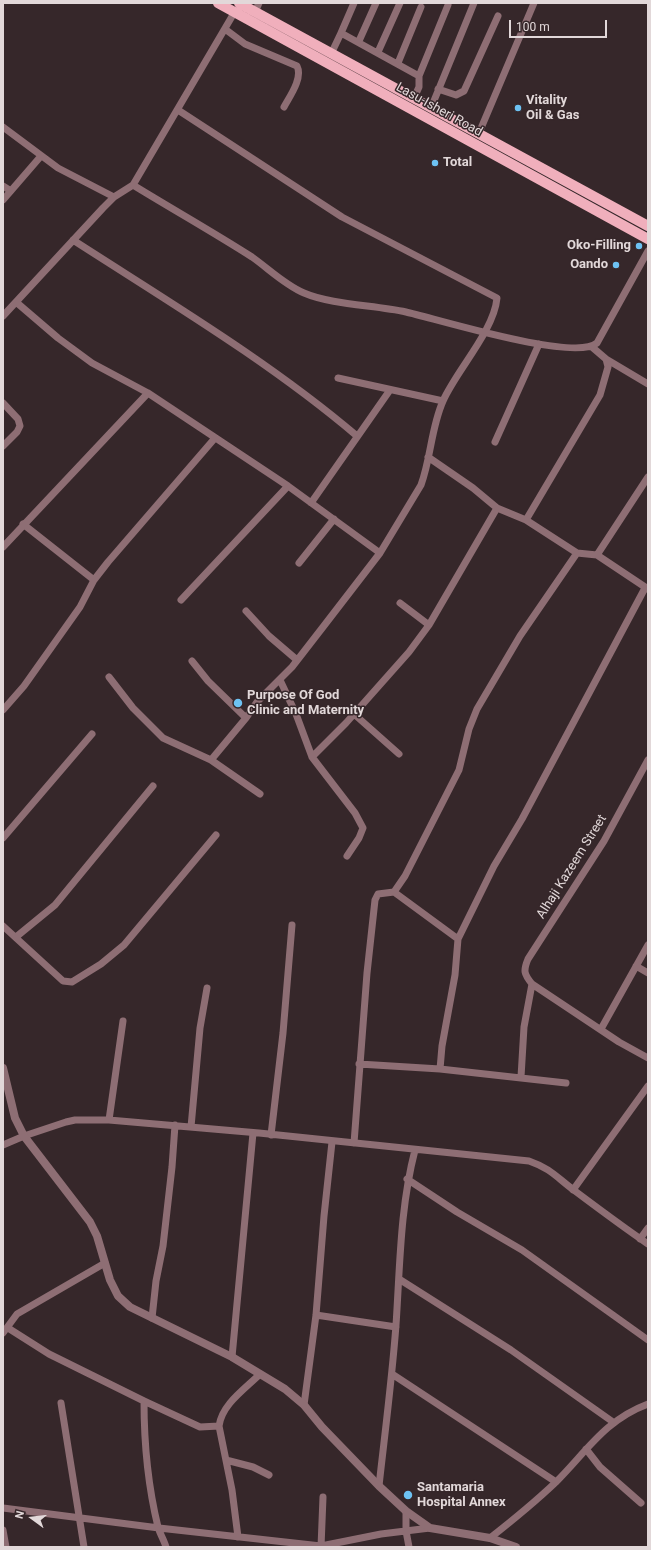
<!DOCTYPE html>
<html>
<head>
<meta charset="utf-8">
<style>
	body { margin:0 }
	#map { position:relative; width:651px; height:1550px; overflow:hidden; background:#36272a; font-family:Roboto,sans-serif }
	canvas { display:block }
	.frame { position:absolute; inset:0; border:4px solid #e2d8d9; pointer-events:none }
	.north { position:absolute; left:12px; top:1498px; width:40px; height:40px; -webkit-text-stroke:3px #36272a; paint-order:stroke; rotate:285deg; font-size:11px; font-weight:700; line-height:16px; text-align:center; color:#e2d8d9 }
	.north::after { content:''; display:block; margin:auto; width:14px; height:18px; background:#e2d8d9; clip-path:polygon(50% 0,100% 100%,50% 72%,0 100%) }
	.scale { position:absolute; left:509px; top:20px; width:98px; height:18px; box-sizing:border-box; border:2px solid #e2d8d9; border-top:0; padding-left:5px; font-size:12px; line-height:14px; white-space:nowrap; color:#e2d8d9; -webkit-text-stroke:3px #36272a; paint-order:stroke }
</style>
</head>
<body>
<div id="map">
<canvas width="651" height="1550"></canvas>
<div class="frame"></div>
<div class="north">N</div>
<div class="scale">100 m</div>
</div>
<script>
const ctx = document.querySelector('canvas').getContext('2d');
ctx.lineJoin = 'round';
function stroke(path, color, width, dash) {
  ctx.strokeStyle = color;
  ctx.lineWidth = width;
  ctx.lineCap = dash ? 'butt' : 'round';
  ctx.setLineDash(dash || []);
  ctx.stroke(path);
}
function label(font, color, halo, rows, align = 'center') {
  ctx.font = font + ' Roboto,sans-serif';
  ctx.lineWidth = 3;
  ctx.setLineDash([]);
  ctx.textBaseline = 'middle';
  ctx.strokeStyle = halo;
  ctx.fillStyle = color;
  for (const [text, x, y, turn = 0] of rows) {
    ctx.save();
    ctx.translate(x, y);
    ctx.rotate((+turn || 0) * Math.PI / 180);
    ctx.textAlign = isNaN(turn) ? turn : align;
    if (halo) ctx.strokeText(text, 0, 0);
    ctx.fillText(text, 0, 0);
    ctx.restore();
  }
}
stroke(new Path2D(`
	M255,12L259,3
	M225,29L245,44L297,66C303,78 290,96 284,107
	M341,33L354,3
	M359,41L376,3
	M378,52L400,3
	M331,54L341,33L419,76V87L414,98
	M398,63L421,7
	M419,76L448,5
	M438,89L456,95L464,91L498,16
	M431,108L474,3
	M178,110L342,217L497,298C494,331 456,371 443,401C431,428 431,458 421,485L380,553L323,627L292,667L257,702L246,718L211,760
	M3,127L58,168L114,197
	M479,133L534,3
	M133,185C172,209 213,232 252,257C269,269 285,285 304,293C332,305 375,305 406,312C437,319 575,362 597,343L648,251
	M3,186L11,191
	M3,200L41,156
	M73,240C169,302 270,362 357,436
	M16,302L58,338L92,363L148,393L288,486L380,553
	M3,316L103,208L114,197L133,185L234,13
	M592,347L606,359L648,384
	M338,378L443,401
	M3,403L18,419L20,426L17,432L3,446
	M495,442L539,344
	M428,457L473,488L497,508L526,520L577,553L597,555L648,589
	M311,503L390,390
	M526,520L600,395L608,367L606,359
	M23,524L94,580
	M3,547L148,393
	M597,555L648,477
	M299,563L334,519
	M181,600L288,486
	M400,603L429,625
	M246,611L269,636L297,660
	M192,661L208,681L246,718
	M109,677L133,708L163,738L211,760L260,794
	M280,680L296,714L312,757L355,813L363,828L359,838L347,856
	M3,710L24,686L80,607L94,580L108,562L215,438
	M354,714L399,754
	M312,757L346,723L409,652L429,625L497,508
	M648,760L604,841L528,959C523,971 524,974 532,984L619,1042L648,1058
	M3,838L92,734
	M394,892L458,939
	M3,926L63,981L72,982L101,964L124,945L216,835
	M16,937L55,905L153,786
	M636,966L648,973
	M601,1029L648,945
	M359,1064L440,1069L566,1083
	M440,1069L442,1046L455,975L458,939L494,866L522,819L645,588
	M521,1077L524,1027L532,984
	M109,1120L123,1021
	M191,1127L200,1028L207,988
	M271,1135L283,1033L292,925
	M354,1143L367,973L375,900L378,894L394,892L405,876L459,770L469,729L477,709L520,636L577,553
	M3,1145L24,1136L66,1122L75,1120H109L259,1133L529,1161C552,1169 557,1178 575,1191C599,1209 623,1227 648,1244
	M407,1179L457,1212L522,1250L648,1340
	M573,1190L648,1086
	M640,1239L648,1228
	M399,1279L511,1350L613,1422
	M316,1315L396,1327
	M152,1318L156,1281L163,1246L172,1167L175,1125
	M8,1328L49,1354L144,1401
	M3,1333L17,1314L105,1263
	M232,1357L253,1133
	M392,1374L556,1482
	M61,1403L84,1547
	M304,1405L316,1315L324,1216L332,1142
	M586,1449L600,1467L641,1503
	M226,1460L253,1467L269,1475
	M379,1486C385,1432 392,1379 396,1325C400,1266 400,1208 415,1150
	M3,1508L159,1528L321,1546L381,1534L430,1528
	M406,1511V1531L409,1547
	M3,1530L6,1547
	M238,1537L232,1490L219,1426C222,1404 245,1389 260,1374
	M490,1538C513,1520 535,1502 556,1482C587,1451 605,1420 648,1404
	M166,1547C164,1540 160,1534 158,1527C148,1486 144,1443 144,1401L200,1427L219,1426
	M321,1547L323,1497`), '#8e6e74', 7);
stroke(new Path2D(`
	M3,1068L15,1118L24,1136L90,1222L97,1236L110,1280L118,1296L130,1307L232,1357L285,1389L304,1405L322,1427L379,1486L406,1511L430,1528L490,1538L516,1547`), '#8e6e74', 8);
stroke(new Path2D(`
	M218,3L648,239
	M239,3L648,226`), '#f0afbc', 10);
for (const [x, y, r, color] of [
	[518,108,4,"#6dc2f3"],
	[435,163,4,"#6dc2f3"],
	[639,246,4,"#6dc2f3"],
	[616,265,4,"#6dc2f3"],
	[238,703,5,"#6dc2f3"],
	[408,1495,5,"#6dc2f3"]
]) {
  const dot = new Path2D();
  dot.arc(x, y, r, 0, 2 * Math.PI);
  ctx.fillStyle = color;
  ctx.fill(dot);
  stroke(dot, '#36272a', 1.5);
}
label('bold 13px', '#e2d8d9', '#36272a', [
	["Vitality",526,101],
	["Oil & Gas",526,116],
	["Total",443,163],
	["Oko-Filling",631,246,"right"],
	["Oando",608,265,"right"],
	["Purpose Of God",247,696],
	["Clinic and Maternity",247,711],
	["Santamaria",417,1488],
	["Hospital Annex",417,1503]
], 'left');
label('13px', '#e2d8d9', '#36272a', [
	["Lasu-Isheri Road",439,110,29],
	["Alhaji Kazeem Street",572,867,-58]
]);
</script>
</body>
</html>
